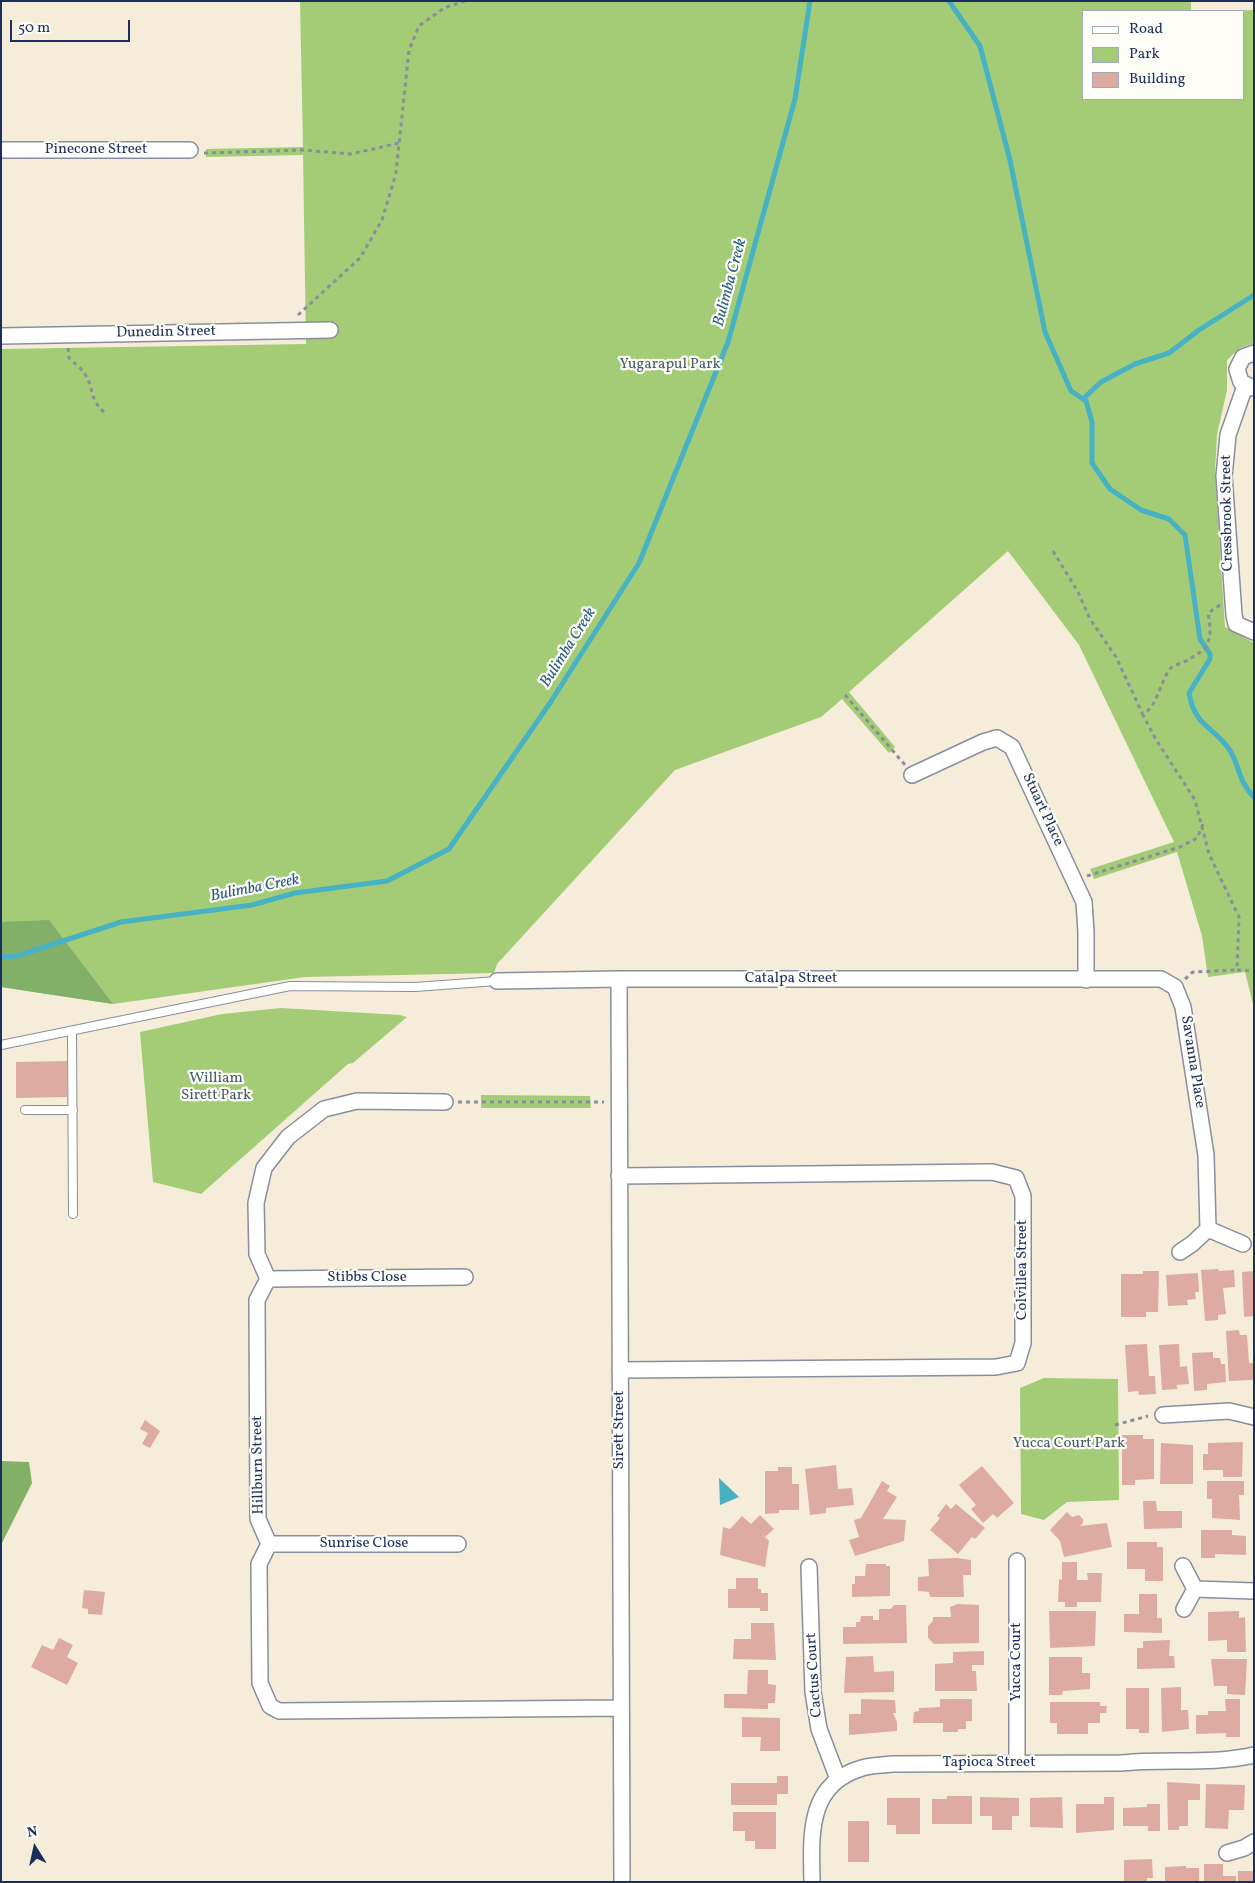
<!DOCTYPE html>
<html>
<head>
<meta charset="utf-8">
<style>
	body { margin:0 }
	#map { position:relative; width:1255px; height:1883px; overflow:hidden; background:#f5edd9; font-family:Vollkorn,serif }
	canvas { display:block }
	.frame { position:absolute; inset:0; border:2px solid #1b2f5e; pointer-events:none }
	.legend { position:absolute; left:1082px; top:10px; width:162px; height:90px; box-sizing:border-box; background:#fdfcf7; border:1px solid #a3aaba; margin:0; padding:6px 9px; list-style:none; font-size:15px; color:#1b2f5e }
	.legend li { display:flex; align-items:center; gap:10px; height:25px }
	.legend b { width:25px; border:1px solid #a3aaba }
	.north { position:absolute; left:10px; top:1823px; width:50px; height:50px; -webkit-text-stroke:4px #fdfcf7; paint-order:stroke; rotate:350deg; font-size:14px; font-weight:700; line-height:20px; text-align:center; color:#1b2f5e }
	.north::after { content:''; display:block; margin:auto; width:18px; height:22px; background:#1b2f5e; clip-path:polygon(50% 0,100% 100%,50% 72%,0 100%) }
	.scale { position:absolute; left:10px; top:20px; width:120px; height:22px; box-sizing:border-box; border:2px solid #1b2f5e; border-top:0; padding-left:6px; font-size:15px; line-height:18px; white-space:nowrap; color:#1b2f5e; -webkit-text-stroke:4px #fdfcf7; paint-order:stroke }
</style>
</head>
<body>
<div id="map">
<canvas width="1255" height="1883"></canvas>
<div class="frame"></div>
<ul class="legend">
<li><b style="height:6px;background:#fff"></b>Road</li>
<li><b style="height:14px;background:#a4cc77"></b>Park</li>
<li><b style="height:14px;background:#deaba2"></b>Building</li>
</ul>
<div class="north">N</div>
<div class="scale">50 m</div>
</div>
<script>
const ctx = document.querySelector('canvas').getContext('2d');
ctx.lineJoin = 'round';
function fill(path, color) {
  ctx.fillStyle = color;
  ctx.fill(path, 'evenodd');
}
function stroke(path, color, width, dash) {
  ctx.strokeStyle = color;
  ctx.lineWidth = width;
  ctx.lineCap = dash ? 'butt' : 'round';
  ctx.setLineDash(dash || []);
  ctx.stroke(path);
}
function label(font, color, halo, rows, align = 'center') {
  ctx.font = font + ' Vollkorn,serif';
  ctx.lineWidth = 4.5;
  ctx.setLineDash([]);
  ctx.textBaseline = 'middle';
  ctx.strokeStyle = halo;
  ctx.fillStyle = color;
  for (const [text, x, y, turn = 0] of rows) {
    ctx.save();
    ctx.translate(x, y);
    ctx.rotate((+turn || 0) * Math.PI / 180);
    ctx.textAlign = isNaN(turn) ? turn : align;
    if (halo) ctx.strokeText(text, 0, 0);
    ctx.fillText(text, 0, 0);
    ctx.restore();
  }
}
fill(new Path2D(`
	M300,1H1191V11H1084V99H1244V11H1216L1254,10V343L1240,348L1227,360V390L1217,435L1215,471L1225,627L1254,643V1008L1245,972L1208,977L1202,936L1177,852L1094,879L1090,869L1174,842L1079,645L1008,551L849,692L895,747L889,753L842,699L821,717L675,770L497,964L494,973L305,977L113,1004L1,987V349L306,344L303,155L206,157V149L303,147Z
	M281,1008L400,1015L407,1017L353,1063L348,1064L201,1194L153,1182L140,1032L222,1014Z
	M481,1095L590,1096L591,1108H481Z
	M1044,1378L1118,1379L1119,1500L1067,1502L1044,1520L1021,1514L1020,1388Z`), '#a4cc77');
fill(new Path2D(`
	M49,920L113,1004L1,987V922Z
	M1,1461L29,1462L32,1483L1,1545Z`), '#83b068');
fill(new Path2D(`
	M719,1478L739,1497L720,1505Z`), '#46b2c3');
stroke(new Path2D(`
	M949,1L980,46L1010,160L1045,332L1071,391L1086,401L1092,422V463L1110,489L1141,510L1169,519L1185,535L1200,639L1210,654V659L1189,693C1195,727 1212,725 1229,749C1240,765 1237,780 1254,797
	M1083,399L1101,382L1135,364L1169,353L1199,330L1254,295
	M1,957L17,956L121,922L252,905L295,893L387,881L449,849L550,703L639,563L728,342L795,99L810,1`), '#46b2c3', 5);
fill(new Path2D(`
	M67,1061V1097L16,1098V1062Z
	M1218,1269L1219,1271L1234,1270L1235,1287L1223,1288L1226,1314L1218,1315V1320L1205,1321L1201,1270Z
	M1143,1271H1159L1158,1312H1146V1317H1121V1274H1143Z
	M1254,1271V1316L1244,1317L1242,1272Z
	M1198,1273L1199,1292H1195L1196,1299L1187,1300L1188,1305L1168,1306L1166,1275Z
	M1239,1330L1240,1335H1247L1249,1363H1254V1378L1252,1380L1229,1381L1226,1331Z
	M1147,1344L1149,1376H1155L1156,1394L1139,1395L1138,1391L1128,1392L1125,1345Z
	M1179,1344L1180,1367L1187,1366L1189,1384L1176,1385L1178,1389L1162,1390L1159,1345Z
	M1213,1352V1358H1220L1221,1364H1225L1226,1382L1207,1384V1390L1194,1391L1192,1353Z
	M145,1420L160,1431L150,1448L142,1444L148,1433L140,1429Z
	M1122,1435H1143V1439H1154V1479L1135,1480V1485H1122Z
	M1243,1442L1242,1477H1223V1470H1203V1454H1208V1443Z
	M1161,1443L1193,1445V1484H1160Z
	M836,1465L838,1489L852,1488L854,1505L826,1508V1513L810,1515L805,1469Z
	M982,1466L1014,1503L997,1518L993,1514L983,1523L971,1509L976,1505L959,1485Z
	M778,1467H792V1484H799V1510H779V1513L765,1514V1471H778Z
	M882,1481L890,1486L887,1491L897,1497L883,1519L906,1520L904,1541L855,1556L849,1540L859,1537L854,1520L861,1518Z
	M1207,1481H1244V1495H1239L1240,1520L1212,1518V1499H1207Z
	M1143,1501H1156L1157,1511H1182V1528L1144,1529Z
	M946,1504L951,1509L956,1504L985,1528L975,1539L972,1537L958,1554L930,1530L940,1518L937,1516Z
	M1067,1512L1072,1517L1079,1515L1083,1519V1523L1080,1526L1107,1523L1112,1547L1064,1557L1060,1541L1050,1530Z
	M760,1515L774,1529L765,1537L769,1541L765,1567L720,1555L723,1527L730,1529L742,1516L751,1524Z
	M1201,1530H1232V1535L1246,1536V1555L1215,1554V1558H1201Z
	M1127,1542H1157V1547H1163V1581H1145V1569H1127Z
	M957,1558L971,1560V1575H963L964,1597H930L929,1592L918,1591V1577L929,1576L928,1559Z
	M1062,1562H1077V1580H1088L1087,1573H1102L1101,1602H1077V1607H1065V1602H1058L1059,1579L1062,1580Z
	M866,1564H886V1566H890V1596L852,1597V1584H855V1576H865Z
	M736,1578H758V1589H761V1593H768V1611H760V1608H728V1589H736Z
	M84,1590L105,1592L102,1615L88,1614V1609L82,1608Z
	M1139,1594H1157V1618H1162V1633L1124,1632V1614H1139Z
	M958,1604L979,1605V1643L934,1644L928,1638V1626L933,1621V1617H951L950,1607Z
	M894,1605H906L907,1643L843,1644V1627H856V1622H860L861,1616H873V1620H879V1609H891Z
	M1049,1611H1096L1095,1646L1050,1648Z
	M1239,1611V1618L1245,1617L1246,1652H1227V1640L1208,1641V1612Z
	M751,1623H774L776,1660L733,1659L734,1639H751Z
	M59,1638L73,1645L67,1657L78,1663L67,1685L31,1667L42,1645L53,1650Z
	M1170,1640L1169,1656H1174L1175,1668L1137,1669V1648H1143V1641Z
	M984,1651V1665H972V1671H976L977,1691H935V1664L953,1663V1652Z
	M873,1656L874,1672L894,1671V1692L844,1693L846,1657Z
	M1049,1657H1082V1673H1090V1689L1063,1691L1062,1695H1049Z
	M1211,1659H1247L1245,1695L1227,1694V1686H1214Z
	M748,1670H768V1684L776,1685L775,1703H768V1709L724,1708V1694H747Z
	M1181,1687V1710H1188L1189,1729L1162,1732L1161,1688Z
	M1126,1688H1149V1733H1139V1729H1126Z
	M861,1699L895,1700L896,1713H893L897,1722V1731L849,1735V1714H861Z
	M940,1699H972V1721H966V1729H958V1732H943V1723H913L914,1712L919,1711V1708L940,1707Z
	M1225,1699H1240V1737H1226V1733L1196,1734V1715H1208V1711H1226Z
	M1050,1702H1100V1706H1107L1106,1713H1100V1723H1088V1734H1057V1723H1050Z
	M742,1717L780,1718V1751H760L761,1737H742Z
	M777,1776H788V1794H777V1805H731V1783H777Z
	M1167,1782L1200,1784V1800H1188V1826H1179V1830H1168Z
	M1206,1784L1245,1785L1244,1810H1229L1228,1829L1205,1828Z
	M947,1796H972V1824H932V1799H947Z
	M980,1797L1019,1798V1816H1012V1830H992V1816H980Z
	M1062,1797L1063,1828L1030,1827V1798Z
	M1104,1797H1114V1830L1076,1833V1804H1104Z
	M887,1798H920V1834H896V1825H887Z
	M1147,1804H1160V1831H1148V1826H1123V1808L1147,1807Z
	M733,1812H776V1849H755V1841H745V1831H733Z
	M848,1821H869V1862H848Z
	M1152,1859L1153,1878H1147V1882H1124V1860Z
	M1204,1864H1223V1876H1236V1882H1204Z
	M1186,1866V1868H1199V1882H1165V1867Z
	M1238,1871H1254V1882H1238Z`), '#deaba2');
const service = new Path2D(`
	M72,1031L73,1214
	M1,1045L290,986L415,987L497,981
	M25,1110H73`);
const minor = new Path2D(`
	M1,150H190
	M1,336L330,330
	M1245,386L1228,435L1224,476L1234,615L1236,624L1254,632
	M1253,388L1241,382L1237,369L1243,357L1254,353
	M912,775L983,742L997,738L1012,747L1084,902L1086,932V980
	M619,979L622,1882
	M497,981L619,979H1161L1175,987L1183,1007L1206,1155L1208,1229
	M445,1102L357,1101L324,1109L288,1137L264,1168L256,1203L257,1254L268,1279L257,1300L258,1519L269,1544L259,1564L260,1683L270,1706L279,1711L621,1708
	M619,1176L992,1172L1016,1178L1023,1196V1343L1017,1363L996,1367L620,1370
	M1180,1252L1192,1244L1208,1229L1243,1244
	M268,1279L465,1277
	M1163,1415L1229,1411L1254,1417
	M269,1544H458
	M1183,1566L1195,1589L1184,1609
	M809,1567L813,1692L819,1729L838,1779
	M1195,1589L1254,1591
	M1017,1763V1561
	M1227,1853L1244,1848L1254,1842
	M812,1882C811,1835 807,1784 862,1768C871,1765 883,1765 893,1764L1121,1763C1165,1758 1211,1765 1254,1755`);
stroke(service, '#888e9c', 10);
stroke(minor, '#888e9c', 18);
stroke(new Path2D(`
	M204,153L302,150L351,154L399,143
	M298,315L360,258L382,220L396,173L409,50L419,26L444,8L465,1
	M68,348L69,358C73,363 82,368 85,374C94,389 90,400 104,412
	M1053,551L1078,592L1090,619L1116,657L1143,715
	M1220,605L1208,613C1213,642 1210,648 1184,662C1180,664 1173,665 1170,669C1159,684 1159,703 1143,715L1155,738L1195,800L1209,854L1239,917L1237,970L1254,971
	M845,695L905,765
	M1087,876L1180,847L1197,838L1203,824
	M1185,979L1193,972L1237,970
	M458,1102H604
	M1115,1425L1148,1416`), '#888e9c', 3, [4, 4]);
stroke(service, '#fff', 8);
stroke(minor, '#fff', 15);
label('15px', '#1b2f5e', '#fdfcf7', [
	["Pinecone Street",96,150],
	["Dunedin Street",166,333,-1],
	["Cressbrook Street",1228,513,-91],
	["Stuart Place",1042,810,65],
	["Catalpa Street",791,979],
	["Savanna Place",1192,1062,81],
	["Colvillea Street",1023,1270,-90],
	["Stibbs Close",367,1278],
	["Sirett Street",620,1430,-90],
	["Hillburn Street",259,1465,-91],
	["Sunrise Close",364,1544],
	["Yucca Court",1017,1662,-90],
	["Cactus Court",815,1675,-94],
	["Tapioca Street",989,1763]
]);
label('15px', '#445e66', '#fdfcf7', [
	["Yugarapul Park",670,365],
	["William",216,1079],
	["Sirett Park",216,1096],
	["Yucca Court Park",1069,1444]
]);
label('italic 16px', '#2a5d81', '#fdfcf7', [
	["Bulimba Creek",731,283,-75],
	["Bulimba Creek",569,648,-58],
	["Bulimba Creek",255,889,-11]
]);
</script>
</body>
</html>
